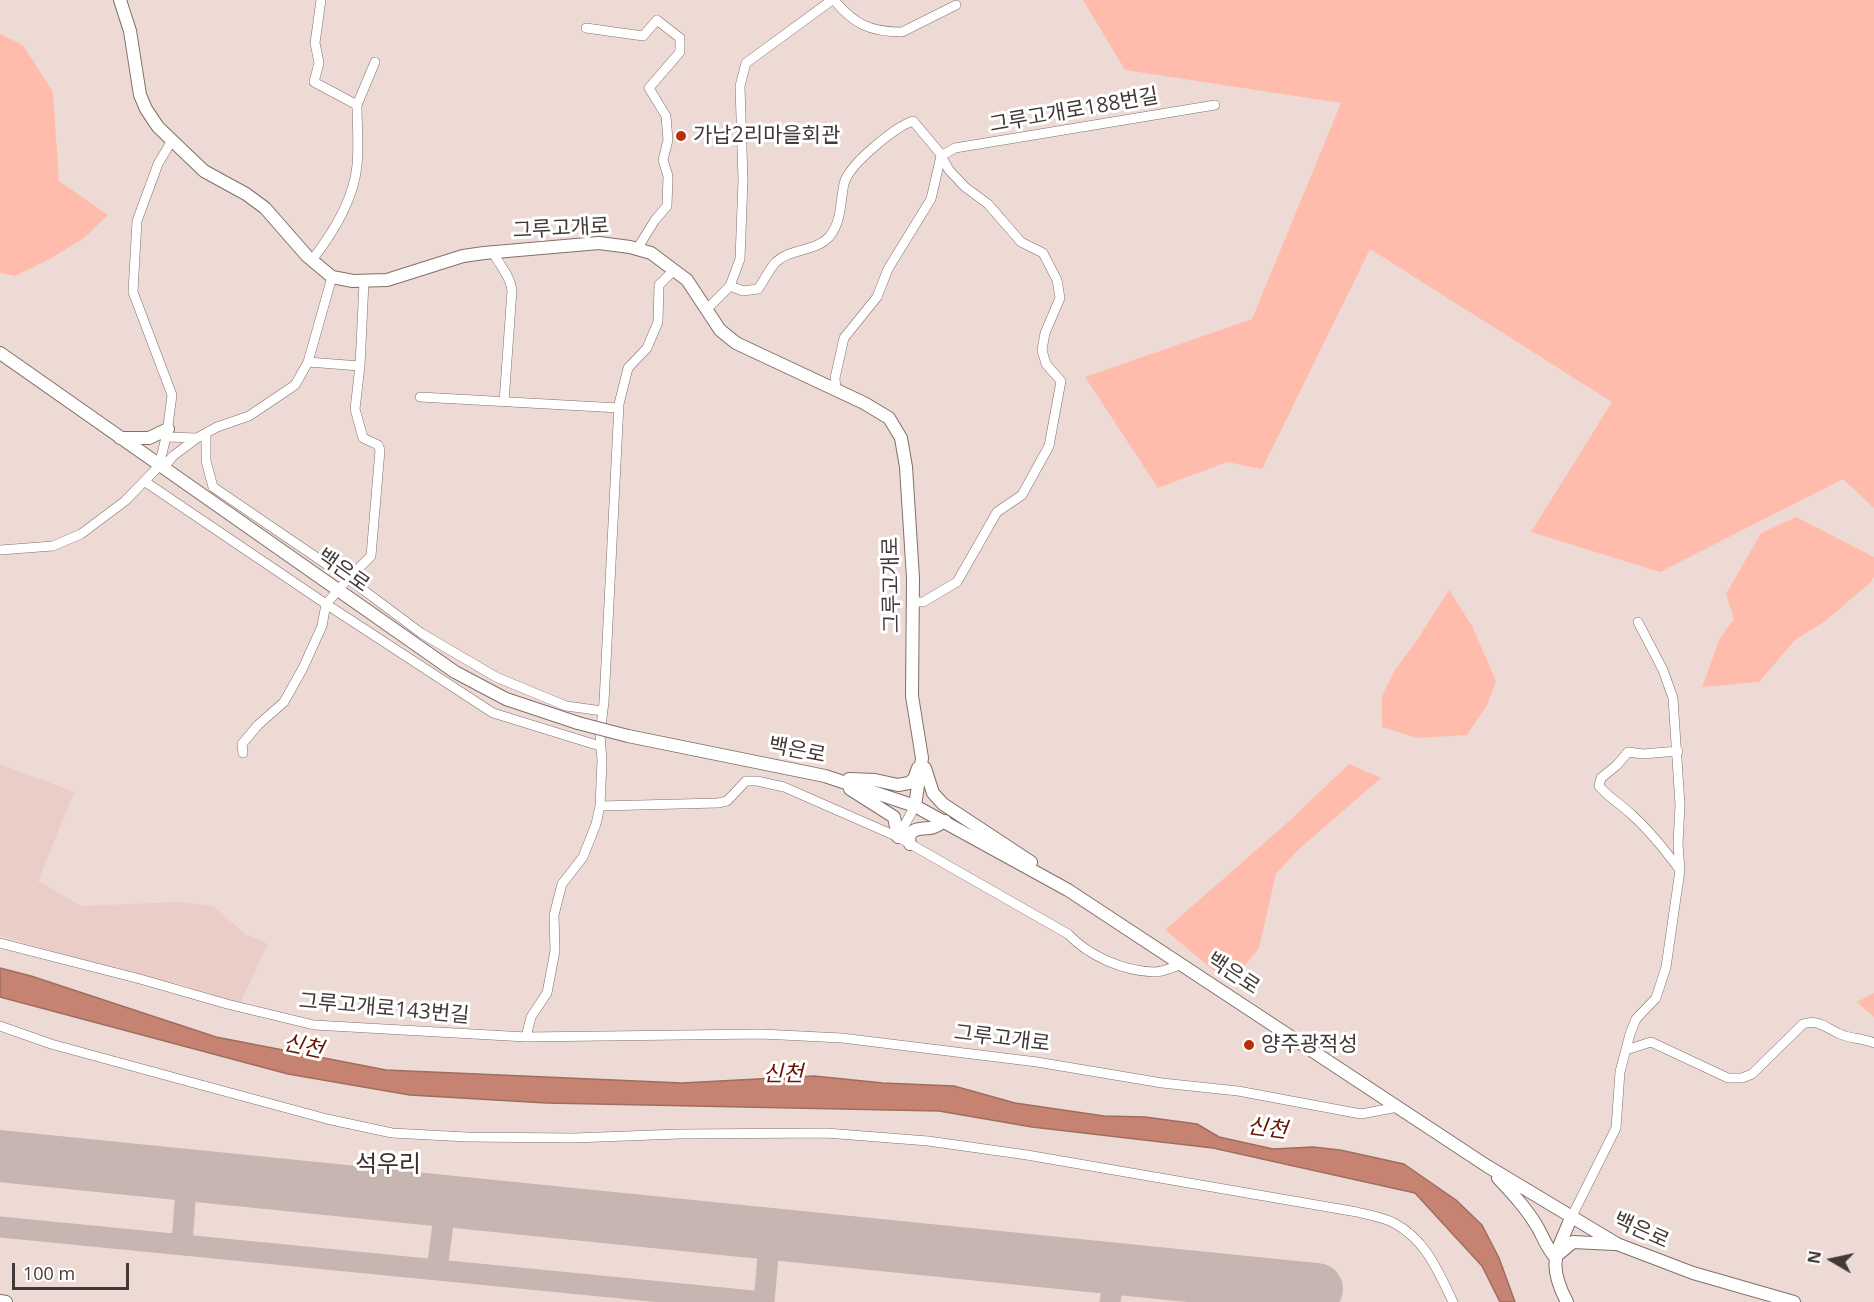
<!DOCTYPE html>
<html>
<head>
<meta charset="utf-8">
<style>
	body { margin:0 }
	#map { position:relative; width:1874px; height:1302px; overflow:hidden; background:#eedad5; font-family:"Open Sans",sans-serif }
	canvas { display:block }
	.north { position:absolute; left:1802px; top:1230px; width:60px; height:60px; -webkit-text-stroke:4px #fff; paint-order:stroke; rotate:279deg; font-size:16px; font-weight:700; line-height:24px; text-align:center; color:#413937 }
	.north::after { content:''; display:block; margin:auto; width:21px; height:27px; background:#413937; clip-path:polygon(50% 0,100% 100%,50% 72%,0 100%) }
	.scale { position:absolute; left:12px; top:1263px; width:117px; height:27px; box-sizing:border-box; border:3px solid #413937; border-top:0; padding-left:8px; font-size:18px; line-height:21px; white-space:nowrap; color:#413937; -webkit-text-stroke:4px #fff; paint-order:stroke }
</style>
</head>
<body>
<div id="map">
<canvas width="1874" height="1302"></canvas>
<div class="north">N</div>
<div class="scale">100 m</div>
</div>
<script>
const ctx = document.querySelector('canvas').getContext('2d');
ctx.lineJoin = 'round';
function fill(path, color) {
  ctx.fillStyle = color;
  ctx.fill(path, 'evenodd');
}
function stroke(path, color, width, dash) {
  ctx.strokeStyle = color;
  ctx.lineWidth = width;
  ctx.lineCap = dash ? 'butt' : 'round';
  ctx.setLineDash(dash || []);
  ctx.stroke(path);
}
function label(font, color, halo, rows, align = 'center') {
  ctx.font = font + ' "Open Sans","Noto Sans KR",sans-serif';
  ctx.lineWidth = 6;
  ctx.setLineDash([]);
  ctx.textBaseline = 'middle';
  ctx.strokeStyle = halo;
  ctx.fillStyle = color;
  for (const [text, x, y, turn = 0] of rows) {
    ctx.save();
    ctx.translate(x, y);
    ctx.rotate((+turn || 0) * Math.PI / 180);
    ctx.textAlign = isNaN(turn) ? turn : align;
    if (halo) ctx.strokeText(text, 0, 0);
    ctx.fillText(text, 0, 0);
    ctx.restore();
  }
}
fill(new Path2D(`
	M0,764L74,792L38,881L81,906L178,902L213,906L245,934L268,944L240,1003L179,984L108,967L0,936Z`), '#e9cdc6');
fill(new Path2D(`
	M1083,0H1874V508L1843,479L1660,572L1531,532L1612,402L1370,249L1262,469L1227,462L1158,488L1085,377L1252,319L1341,103L1125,70Z
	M0,34L23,45L53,92L59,181L108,215L84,238L48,260L15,276L0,273Z
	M1796,517L1874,557V577L1871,582L1824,622L1795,640L1759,682L1702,687L1720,638L1734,619L1726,594L1761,533Z
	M1449,590L1472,626L1496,681L1487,705L1467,735L1417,738L1382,727V696L1395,670L1419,637Z
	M1349,764L1381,778L1298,850L1276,874L1259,948L1230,984L1165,930L1288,822Z
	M1874,993V1017L1857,1002Z`), '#ffbcac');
const water = new Path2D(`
	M0,968L31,976L216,1037L386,1070L682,1083L814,1076L883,1083L954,1086L1015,1103L1104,1116L1145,1117L1197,1124L1219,1137L1273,1149L1313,1147L1340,1150L1404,1164L1456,1200L1482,1225L1499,1258L1515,1302H1500L1482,1266L1415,1193L1213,1148L1032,1127L939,1111L546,1103L410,1095L288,1074L0,997Z`);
fill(water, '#c78372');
stroke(water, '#9f6d60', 1.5);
stroke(new Path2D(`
	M0,1227L763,1302
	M182,1244L187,1175
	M437,1270L446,1201
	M764,1302L770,1234
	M1110,1302L1115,1269`), '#c6b5b0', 21);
stroke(new Path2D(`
	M0,1156L1317,1289`), '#c6b5b0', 52);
const street = new Path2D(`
	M834,0C854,24 870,32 902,32L956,5
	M586,28L643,36L657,20L680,38V52L649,88L666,116L668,140L663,160L668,176L667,206L655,220L637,249
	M357,105L375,62
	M493,252C499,265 510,275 512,290L504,402
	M312,260C333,233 354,200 357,165C359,145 357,125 357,105L314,82L319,63L315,43L321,0
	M730,286L743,291L758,289C764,281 769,269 776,262C791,248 815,252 829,237C842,222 840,202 844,184C848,165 895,127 913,121L939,152L949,170L965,187L988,204L1021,242L1043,253L1057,280L1060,298L1045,333L1042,350L1046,364L1061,381L1049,446L1022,495L997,512L957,582L923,602H913
	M707,309L730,286L740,259L743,180L740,86L746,63L832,0
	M308,362L360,366
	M836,390L835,378L844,338L877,297L888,269L931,199L941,156L955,148L1215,105
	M420,397L619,408
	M206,433V461L213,487L354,583L421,633L496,677L566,706L603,711
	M167,437L197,438
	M163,468L173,456L197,438L217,427L249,416L295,385L308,362L332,277
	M144,481L326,604L493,713L600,746
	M0,550L53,546L81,534L125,501L159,466L167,433L172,395L133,292L137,221L158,164L171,142
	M1678,751L1643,754L1628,752L1617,765L1601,778L1599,786C1609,798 1621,804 1632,815C1650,831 1665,850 1680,870
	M243,753L242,744L258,725L284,702L303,668L322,626L326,604L348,579L371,556L380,450L378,445L363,438L355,409L360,366L364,282
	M600,806L718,803L727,801L746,781H757L784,787L898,837L1068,934C1089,956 1123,971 1154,972C1164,972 1173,967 1182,964
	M898,837L915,806
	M0,943L140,979L227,1004L314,1025L526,1037L761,1034L842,1038L1037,1062L1162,1083L1238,1091L1361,1114L1398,1107
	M0,1026L51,1044L194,1083L327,1119L392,1133L467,1137L574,1138L679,1134L826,1133L928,1141L1027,1155L1357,1212C1368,1215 1383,1217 1394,1223C1426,1240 1438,1271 1453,1302
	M526,1037L531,1017L547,993L555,951L554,915L562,884L583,857L596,824L600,806L602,761L600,734L604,702L619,404L628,368L647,348L658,322L659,285L674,270
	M1626,1050L1651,1042L1728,1078H1742L1752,1074L1803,1024C1819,1019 1826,1028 1840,1034C1851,1039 1863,1038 1874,1043
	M1571,1218L1616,1128L1620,1072L1630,1034L1636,1019L1656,998L1666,967L1680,870L1678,844L1680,805L1673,698L1663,670L1638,622`);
const secondary = new Path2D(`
	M120,0L130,31L140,95L146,109L158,127L204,171L246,194L265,208L307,256L332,277L353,281L387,280L463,256L484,253L599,243L630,247L651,253L687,280L720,330L736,343L864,403L889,418L901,438L906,467L913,578L912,696L922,758L915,806
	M0,353L455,672L506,699L578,723
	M120,438H149L168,429
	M628,736L825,776L915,806L1068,890L1487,1166L1617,1244L1693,1273L1794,1302
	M925,768L933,793L943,804L1031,862
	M849,779L875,780L898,785L909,783L914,779L918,768
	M850,789L894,817L898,837
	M910,844C906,828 919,829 930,828C935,828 941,823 945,821
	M1498,1178C1513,1194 1527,1209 1538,1228C1544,1239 1547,1248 1555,1257L1573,1242L1614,1244
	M0,1301L6,1302
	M1567,1302C1547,1264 1556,1254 1571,1218`);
stroke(street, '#816f6a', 10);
stroke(secondary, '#816f6a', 14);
stroke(street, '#fff', 9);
stroke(secondary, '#fff', 12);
const secondaryBridge = new Path2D(`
	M578,723L628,736`);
stroke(secondaryBridge, '#816f6a', 14, []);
stroke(secondaryBridge, '#fff', 12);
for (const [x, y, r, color] of [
	[681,136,6,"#ba2f0a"],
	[1249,1045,6,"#ba2f0a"]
]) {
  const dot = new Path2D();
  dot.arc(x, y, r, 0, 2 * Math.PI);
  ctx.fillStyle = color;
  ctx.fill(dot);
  stroke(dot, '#fff', 2);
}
label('21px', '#413937', '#fff', [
	["그루고개로188번길",1074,111,-10],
	["그루고개로",561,229,-3],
	["백은로",343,571,35],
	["그루고개로",892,585,-91],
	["백은로",797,751,11],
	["백은로",1233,974,33],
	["그루고개로143번길",384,1009,5],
	["그루고개로",1002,1039,7],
	["백은로",1641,1231,24]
]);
label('21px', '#413937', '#fff', [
	["가납2리마을회관",693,136],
	["양주광적성",1261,1045]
], 'left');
label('italic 22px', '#671502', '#fff', [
	["신천",303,1047,12],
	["신천",783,1075],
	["신천",1267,1129,7]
]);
label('24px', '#3e2f2b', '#fff', [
	["석우리",388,1165]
]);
</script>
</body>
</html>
